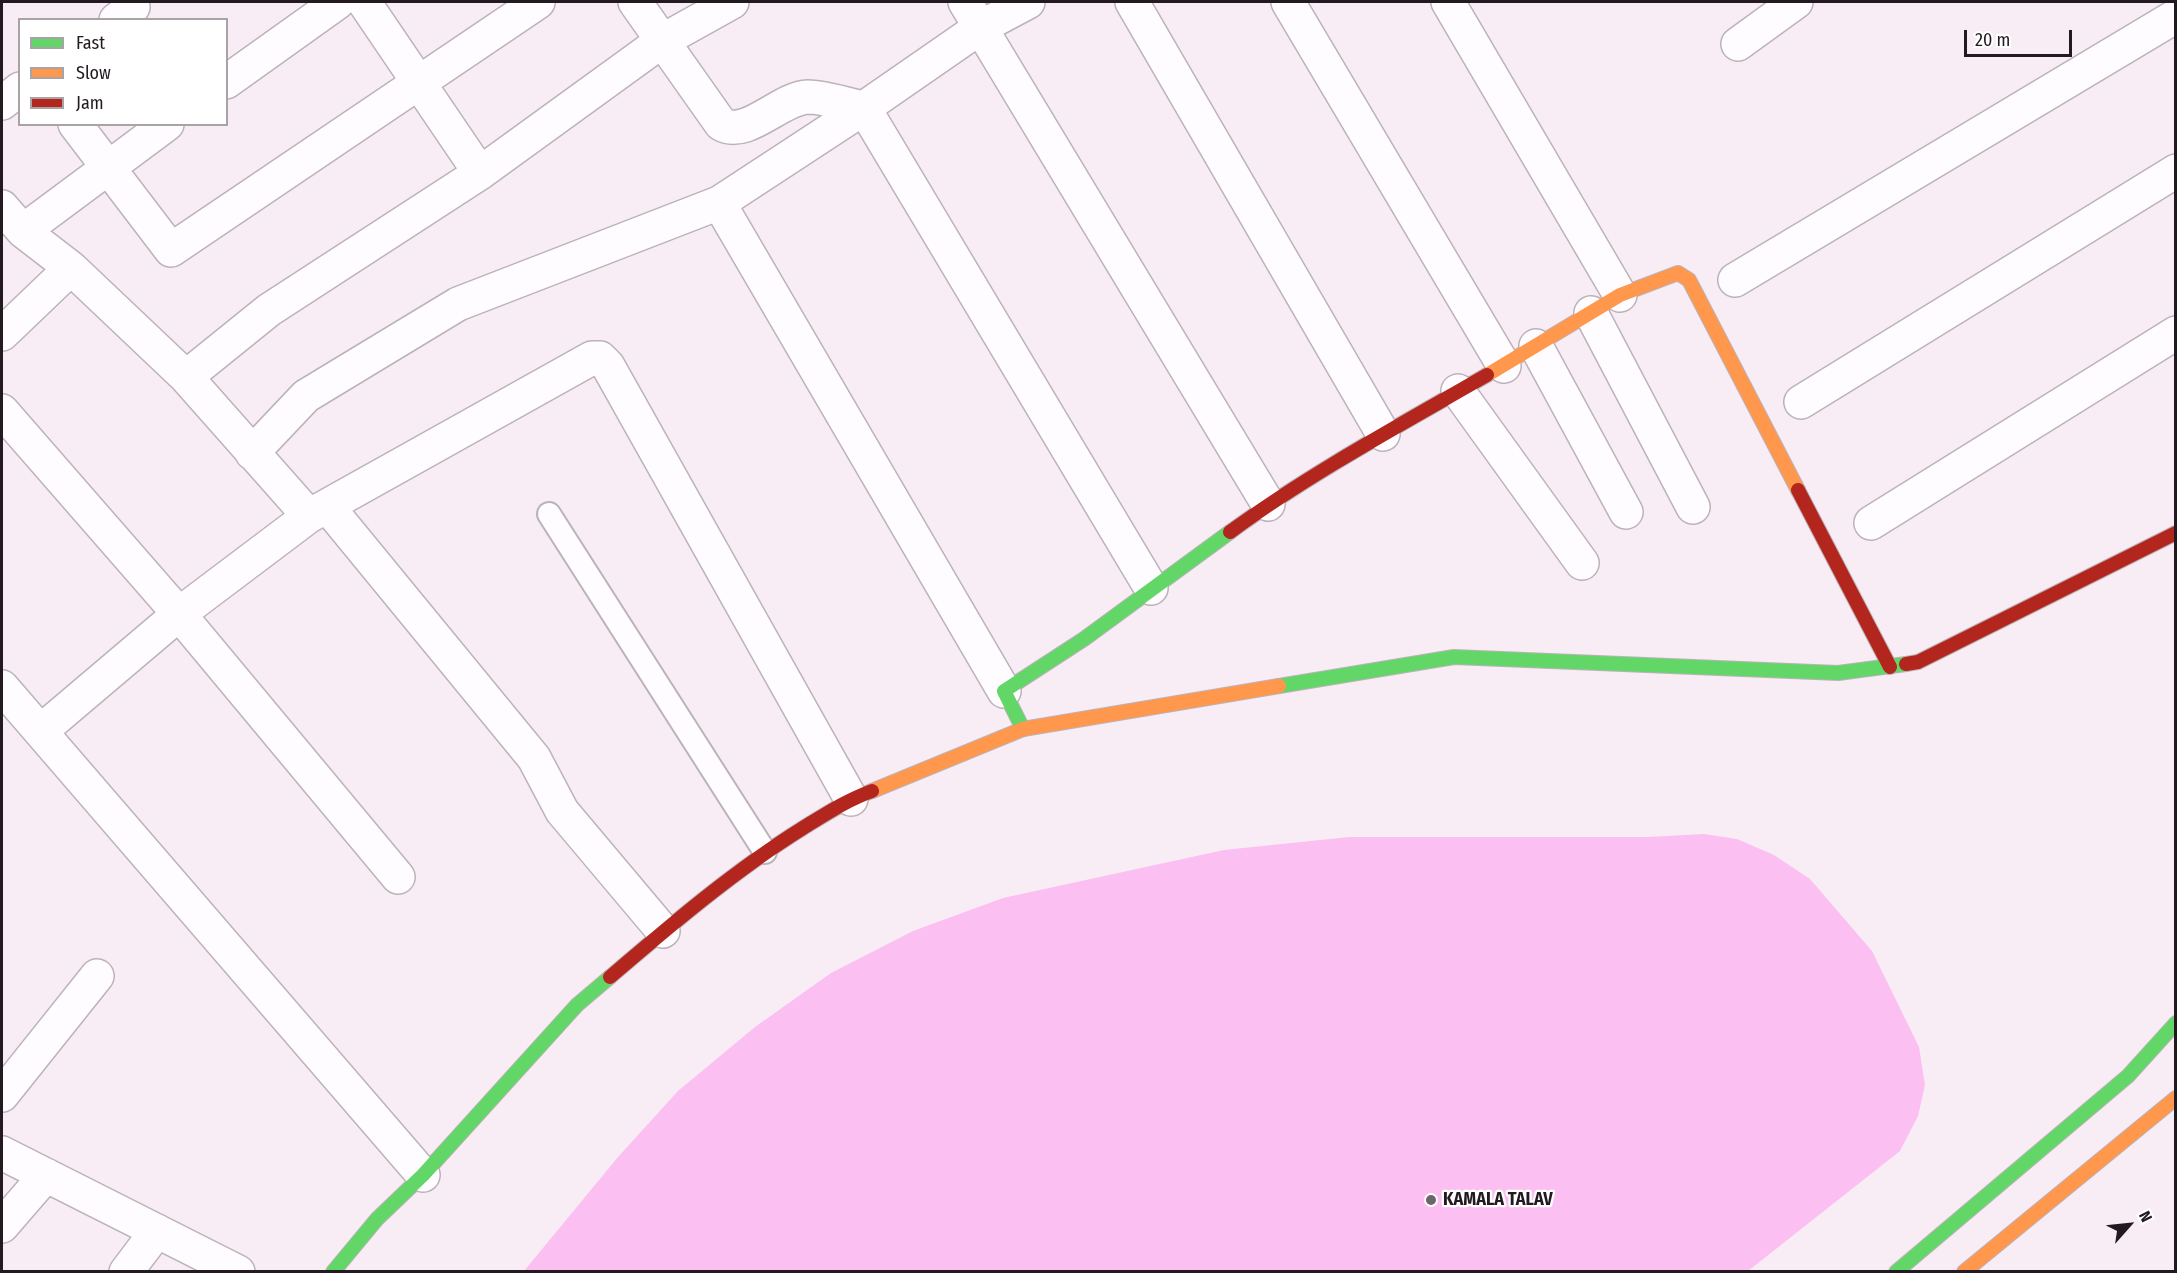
<!DOCTYPE html>
<html>
<head>
<meta charset="utf-8">
<style>
	body { margin:0 }
	#map { position:relative; width:2177px; height:1273px; overflow:hidden; background:#f8edf5; font-family:"Fira Sans Condensed",sans-serif }
	canvas { display:block }
	.frame { position:absolute; inset:0; border:3px solid #231a21; pointer-events:none }
	.legend { position:absolute; left:18px; top:18px; width:210px; height:108px; box-sizing:border-box; background:#fff; border:2px solid #a7a3a6; margin:0; padding:8px 10px; list-style:none; font-size:18px; color:#231a21 }
	.legend li { display:flex; align-items:center; gap:12px; height:30px }
	.legend b { width:30px; border:2px solid #a7a3a6 }
	.north { position:absolute; left:2099px; top:1195px; width:60px; height:60px; -webkit-text-stroke:4px #fff; paint-order:stroke; rotate:63deg; font-size:16px; font-weight:700; line-height:24px; text-align:center; color:#231a21 }
	.north::after { content:''; display:block; margin:auto; width:21px; height:27px; background:#231a21; clip-path:polygon(50% 0,100% 100%,50% 72%,0 100%) }
	.scale { position:absolute; left:1964px; top:30px; width:108px; height:27px; box-sizing:border-box; border:3px solid #231a21; border-top:0; padding-left:8px; font-size:18px; line-height:21px; white-space:nowrap; color:#231a21; -webkit-text-stroke:4px #fff; paint-order:stroke }
</style>
</head>
<body>
<div id="map">
<canvas width="2177" height="1273"></canvas>
<div class="frame"></div>
<ul class="legend">
<li><b style="height:8px;background:#63d668"></b>Fast</li>
<li><b style="height:8px;background:#ff974d"></b>Slow</li>
<li><b style="height:8px;background:#b3261e"></b>Jam</li>
</ul>
<div class="north">N</div>
<div class="scale">20 m</div>
</div>
<script>
const ctx = document.querySelector('canvas').getContext('2d');
ctx.lineJoin = 'round';
function fill(path, color) {
  ctx.fillStyle = color;
  ctx.fill(path, 'evenodd');
}
function stroke(path, color, width, dash) {
  ctx.strokeStyle = color;
  ctx.lineWidth = width;
  ctx.lineCap = dash ? 'butt' : 'round';
  ctx.setLineDash(dash || []);
  ctx.stroke(path);
}
function label(font, color, halo, rows, align = 'center') {
  ctx.font = font + ' "Fira Sans Condensed",sans-serif';
  ctx.lineWidth = 4.5;
  ctx.setLineDash([]);
  ctx.textBaseline = 'middle';
  ctx.strokeStyle = halo;
  ctx.fillStyle = color;
  for (const [text, x, y, turn = 0] of rows) {
    ctx.save();
    ctx.translate(x, y);
    ctx.rotate((+turn || 0) * Math.PI / 180);
    ctx.textAlign = isNaN(turn) ? turn : align;
    if (halo) ctx.strokeText(text, 0, 0);
    ctx.fillText(text, 0, 0);
    ctx.restore();
  }
}
fill(new Path2D(`
	M1704,834L1737,839L1774,855L1810,879L1872,951L1919,1047L1925,1085L1918,1116L1900,1151L1748,1271H524L618,1157L678,1091L755,1027L831,973L913,931L1003,898L1224,850L1349,837H1648Z`), '#fcbff1');
const lane = new Path2D(`
	M549,514L765,852`);
const street = new Path2D(`
	M364,2L480,173
	M635,2L721,124C747,139 780,98 808,97C825,97 847,105 864,108L1151,588
	M965,2L1268,504
	M1132,2L1383,434
	M1288,2L1504,366
	M1448,2L1620,295
	M116,20L133,7L129,2
	M1738,44L1796,2
	M226,82L338,2
	M2,103L20,89
	M75,124L171,250L538,2
	M719,203L1004,691
	M2,207L23,231L71,268
	M23,231L167,124
	M1735,280L2176,16
	M1591,313L1693,507
	M2,334L71,268L186,377L309,516L179,614L41,731
	M1536,346L1626,512
	M186,377L269,310L480,173L662,41L732,2
	M1458,391L1582,563
	M1801,402L2176,171
	M2,411L179,614L398,877
	M252,453L306,396L458,304L719,203L864,108L981,27L1028,2
	M328,507L534,758L562,811L663,931
	M309,516L592,358H600L608,366L851,799
	M1871,523L2176,333
	M2,687L423,1175
	M2,1095L97,976
	M2,1153L238,1272
	M2,1226L46,1175
	M126,1272L157,1231`);
const fast = new Path2D(`
	M1279,686L1454,657L1838,673L1906,664
	M1023,729L1004,691L1084,639L1230,532
	M333,1272L377,1219L423,1175L577,1005L610,977
	M1896,1272L2128,1076L2176,1023`);
const slow = new Path2D(`
	M1487,375L1620,295L1678,273L1689,280L1798,490
	M872,791L1023,729L1279,686
	M1964,1272L2176,1098`);
const jam = new Path2D(`
	M1798,490L1890,667
	M1230,532C1311,473 1400,425 1487,375
	M1906,664L1918,662L2176,533
	M610,977C672,924 734,871 803,828C826,814 847,800 872,791`);
stroke(lane, '#bcb3ba', 26);
stroke(street, '#bcb3ba', 36);
stroke(fast, '#bcb3ba', 16);
stroke(slow, '#bcb3ba', 16);
stroke(jam, '#bcb3ba', 16);
stroke(lane, '#fefcfe', 22);
stroke(street, '#fefcfe', 33);
stroke(fast, '#63d668', 14);
stroke(slow, '#ff974d', 14);
stroke(jam, '#b3261e', 14);
for (const [x, y, r, color] of [
	[1431,1200,6,"#6e646b"]
]) {
  const dot = new Path2D();
  dot.arc(x, y, r, 0, 2 * Math.PI);
  ctx.fillStyle = color;
  ctx.fill(dot);
  stroke(dot, '#fff', 2);
}
label('bold 18px', '#231a21', '#fff', [
	["KAMALA TALAV",1443,1200]
], 'left');
</script>
</body>
</html>
